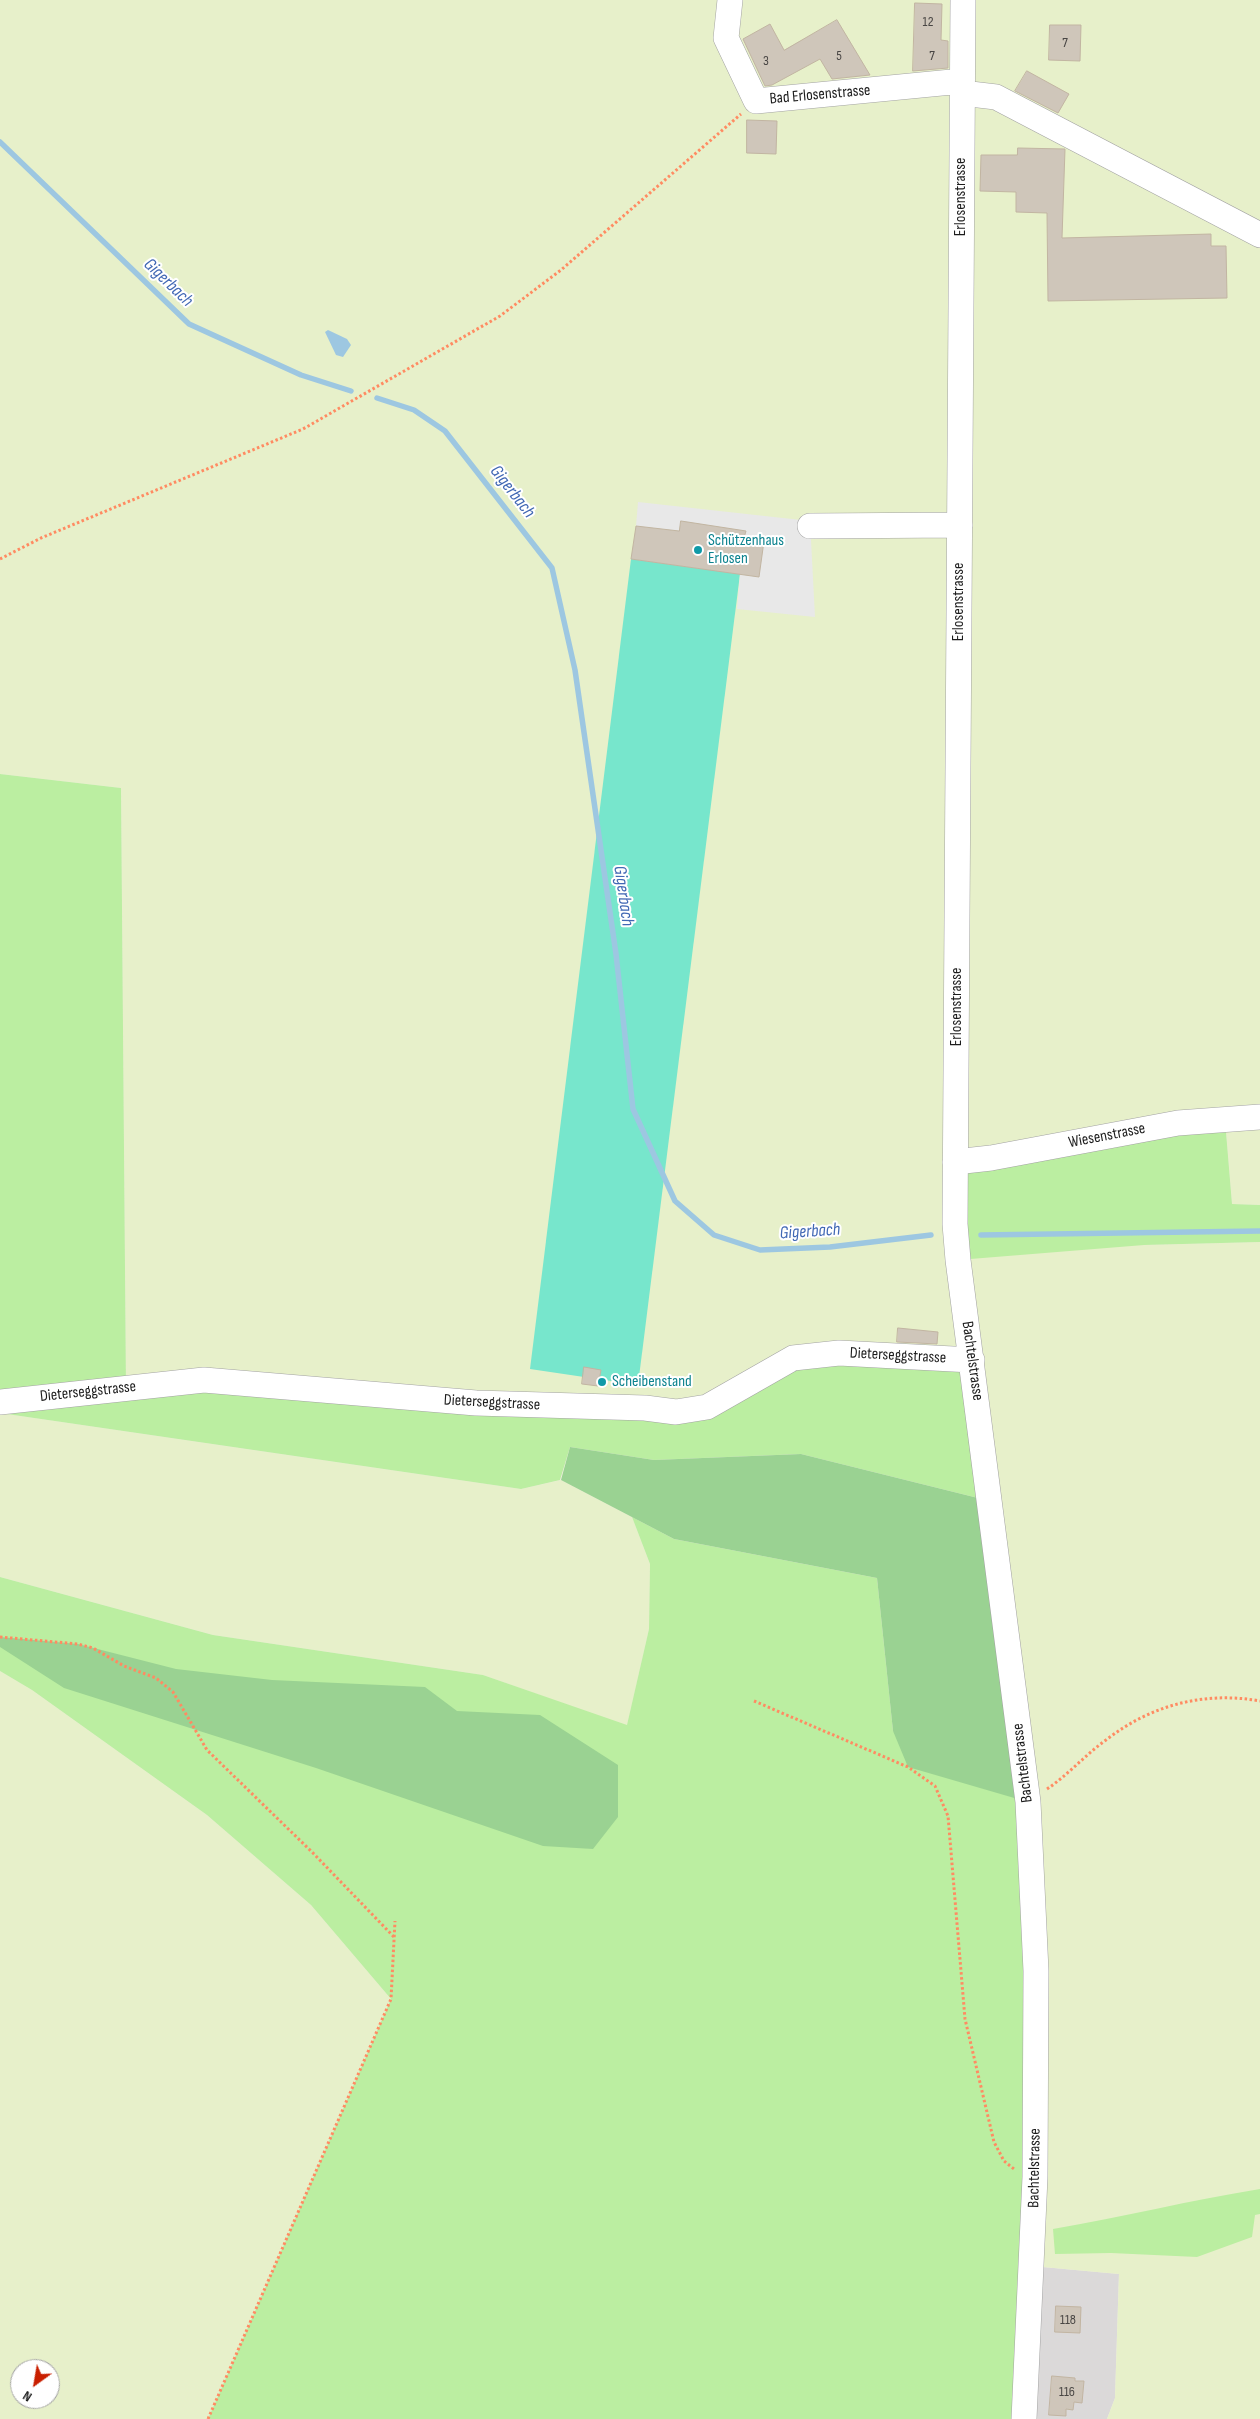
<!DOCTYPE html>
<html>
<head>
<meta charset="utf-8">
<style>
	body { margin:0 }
	#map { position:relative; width:1260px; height:2419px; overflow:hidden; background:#efece1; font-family:"Sofia Sans Condensed",sans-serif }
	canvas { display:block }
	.north { position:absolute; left:10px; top:2359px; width:50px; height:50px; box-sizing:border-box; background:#fff; border:1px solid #a4a4a4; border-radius:50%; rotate:212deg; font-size:14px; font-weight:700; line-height:20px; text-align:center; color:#1c1c1c }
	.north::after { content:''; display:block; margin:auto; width:18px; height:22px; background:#c91f00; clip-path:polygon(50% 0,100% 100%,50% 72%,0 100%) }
</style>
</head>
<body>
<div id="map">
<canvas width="1260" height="2419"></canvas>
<div class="north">N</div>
</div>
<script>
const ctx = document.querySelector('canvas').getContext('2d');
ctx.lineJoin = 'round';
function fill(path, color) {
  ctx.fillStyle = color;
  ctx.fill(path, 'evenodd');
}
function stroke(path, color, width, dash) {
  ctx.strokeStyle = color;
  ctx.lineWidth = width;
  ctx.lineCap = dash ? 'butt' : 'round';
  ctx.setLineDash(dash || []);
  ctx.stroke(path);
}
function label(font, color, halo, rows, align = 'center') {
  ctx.font = font + ' "Sofia Sans Condensed",sans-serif';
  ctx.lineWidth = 4;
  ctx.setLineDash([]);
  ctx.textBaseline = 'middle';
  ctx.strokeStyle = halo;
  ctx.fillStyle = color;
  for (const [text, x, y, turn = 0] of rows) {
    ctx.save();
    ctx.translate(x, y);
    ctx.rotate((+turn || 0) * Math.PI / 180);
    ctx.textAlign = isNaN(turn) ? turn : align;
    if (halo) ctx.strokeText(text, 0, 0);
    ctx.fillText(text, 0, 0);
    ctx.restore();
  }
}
fill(new Path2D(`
	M1032,2266L1119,2274L1115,2398L1107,2419H1024Z`), '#dbd9d9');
fill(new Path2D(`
	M0,0H1260V1205L1232,1204L1225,1120L1144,1245L1260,1242V2419H1107L1115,2398L1119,2274L1032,2266L972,1360L707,1407L126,1388L121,788L0,774Z
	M0,1413L521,1489L561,1480L632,1517L650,1564L649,1629L627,1726L483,1675L213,1635L0,1577Z
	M0,1671L32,1690L207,1815L311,1905L391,1999L208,2419H0ZM20,2369H50V2399H20Z`), '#e7f0ca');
fill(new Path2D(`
	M0,774L121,788L126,1388L676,1412L793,1358L972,1360L990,1501L801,1454L654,1460L570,1447L560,1480L521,1489L0,1413Z
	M1225,1120L1232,1204L1260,1205V1242L1144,1245L958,1260L955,1162Z
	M632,1517L674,1539L877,1578L893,1731L1028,1802L1024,2419H208L391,1999L311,1905L207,1815L32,1690L0,1671V1577L213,1635L483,1675L627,1725L649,1629L650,1564Z
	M1260,2189V2214L1255,2215L1252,2237L1197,2257L1111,2253L1055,2254L1053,2229C1123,2217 1191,2200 1260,2189Z`), '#bbeea1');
fill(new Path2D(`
	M570,1447L654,1460L801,1454L990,1501L1028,1802L908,1767L893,1731L877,1578L674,1539L561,1480Z
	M0,1637L78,1644L176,1669L272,1680L425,1687L457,1711L540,1715L618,1765V1817L593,1849L543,1846L316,1768L64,1688L0,1647Z`), '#9ad292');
fill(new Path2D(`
	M631,559L740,574L638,1385L530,1369Z`), '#77e6cc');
fill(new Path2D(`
	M638,502L810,521L815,617L737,609L740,574L759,577L744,538L745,531L681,521L679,531L636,526Z`), '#e8e8e8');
fill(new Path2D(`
	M328,330L347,339L351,345L343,357L336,355L325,332Z`), '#9dc7e1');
stroke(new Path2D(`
	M0,142L189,324L301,375L351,391
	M377,398L414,410L445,431L552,568L575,670L616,954L633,1109L675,1201L714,1235L760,1250L830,1247L931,1235
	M981,1235L1260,1231`), '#9dc7e1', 5.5);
const building = new Path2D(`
	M915,3L942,4L941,40L948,41V68L913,71Z
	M837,20L870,75L832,79L820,59L772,85L765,86L743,39L770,24L784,50Z
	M1050,25H1081L1080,61L1049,60Z
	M1027,71L1069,94L1058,113L1015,91Z
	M747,120L777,121L776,154L747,153Z
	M1018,148L1065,149L1062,238L1211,234V246H1226L1227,298L1048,301L1047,213L1016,212V192L980,191L981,155H1017Z
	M681,521L746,531L744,538L764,541L759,577L631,559L636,526L679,531Z
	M898,1328L938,1332L937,1344L897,1342Z
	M584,1367L601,1370L598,1386L582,1384Z
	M1056,2306L1081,2307L1080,2333L1055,2332Z
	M1052,2376L1075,2378V2381H1084L1082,2403L1074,2402L1073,2410L1066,2409V2416L1049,2415Z`);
fill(building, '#cfc6ba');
stroke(building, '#c2b5a2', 1);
const minor = new Path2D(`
	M730,0L726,38L756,101L962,81
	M963,0L955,1224L958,1260L1028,1802L1036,1971L1035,2177L1024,2419
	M962,93L996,97L1260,235
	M810,526L960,525
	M955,1162L991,1158L1178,1123L1260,1117
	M0,1402L204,1380L476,1403L645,1408L676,1412L707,1407L793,1358L839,1353L972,1360`);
stroke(minor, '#a3a3a3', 26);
stroke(new Path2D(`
	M0,559L41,538L303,429L500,316L561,270L741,114
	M0,1637L78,1644L93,1648L124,1666L156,1678L173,1692L207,1750L313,1853L394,1937
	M754,1701L908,1767L935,1786L948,1816L965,2019L994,2142L1004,2161L1014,2169
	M1047,1789C1068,1775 1085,1755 1106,1740C1151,1705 1204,1691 1260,1701
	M208,2419L391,1999L395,1921`), '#ff8b62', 3, [2.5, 2.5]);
stroke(minor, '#fff', 25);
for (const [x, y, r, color] of [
	[698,550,5,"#0f9aa8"],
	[602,1382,5,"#0f9aa8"]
]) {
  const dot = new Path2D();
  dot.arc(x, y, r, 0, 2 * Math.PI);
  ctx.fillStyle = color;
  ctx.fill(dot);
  stroke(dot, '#fff', 2);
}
label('14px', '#494644', null, [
	["12",928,22],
	["7",1065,43],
	["5",839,56],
	["7",932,56],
	["3",766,61],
	["118",1068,2320],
	["116",1067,2392]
]);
label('16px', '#1c1c1c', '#fff', [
	["Bad Erlosenstrasse",820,95,-5],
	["Erlosenstrasse",961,197,-90],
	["Erlosenstrasse",959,602,-90],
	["Erlosenstrasse",957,1007,-90],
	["Wiesenstrasse",1107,1136,-11],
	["Dieterseggstrasse",898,1356,3],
	["Bachtelstrasse",972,1361,82],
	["Dieterseggstrasse",88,1392,-6],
	["Dieterseggstrasse",492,1403,3],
	["Bachtelstrasse",1023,1763,-97],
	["Bachtelstrasse",1035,2168,-89]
]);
label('16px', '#0d838f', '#fff', [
	["Schützenhaus",708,541],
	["Erlosen",708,559],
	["Scheibenstand",612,1382]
], 'left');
label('italic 18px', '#4168b4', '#fff', [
	["Gigerbach",168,283,44],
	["Gigerbach",512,492,52],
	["Gigerbach",623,896,82],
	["Gigerbach",810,1232,-4]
]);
</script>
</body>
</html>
